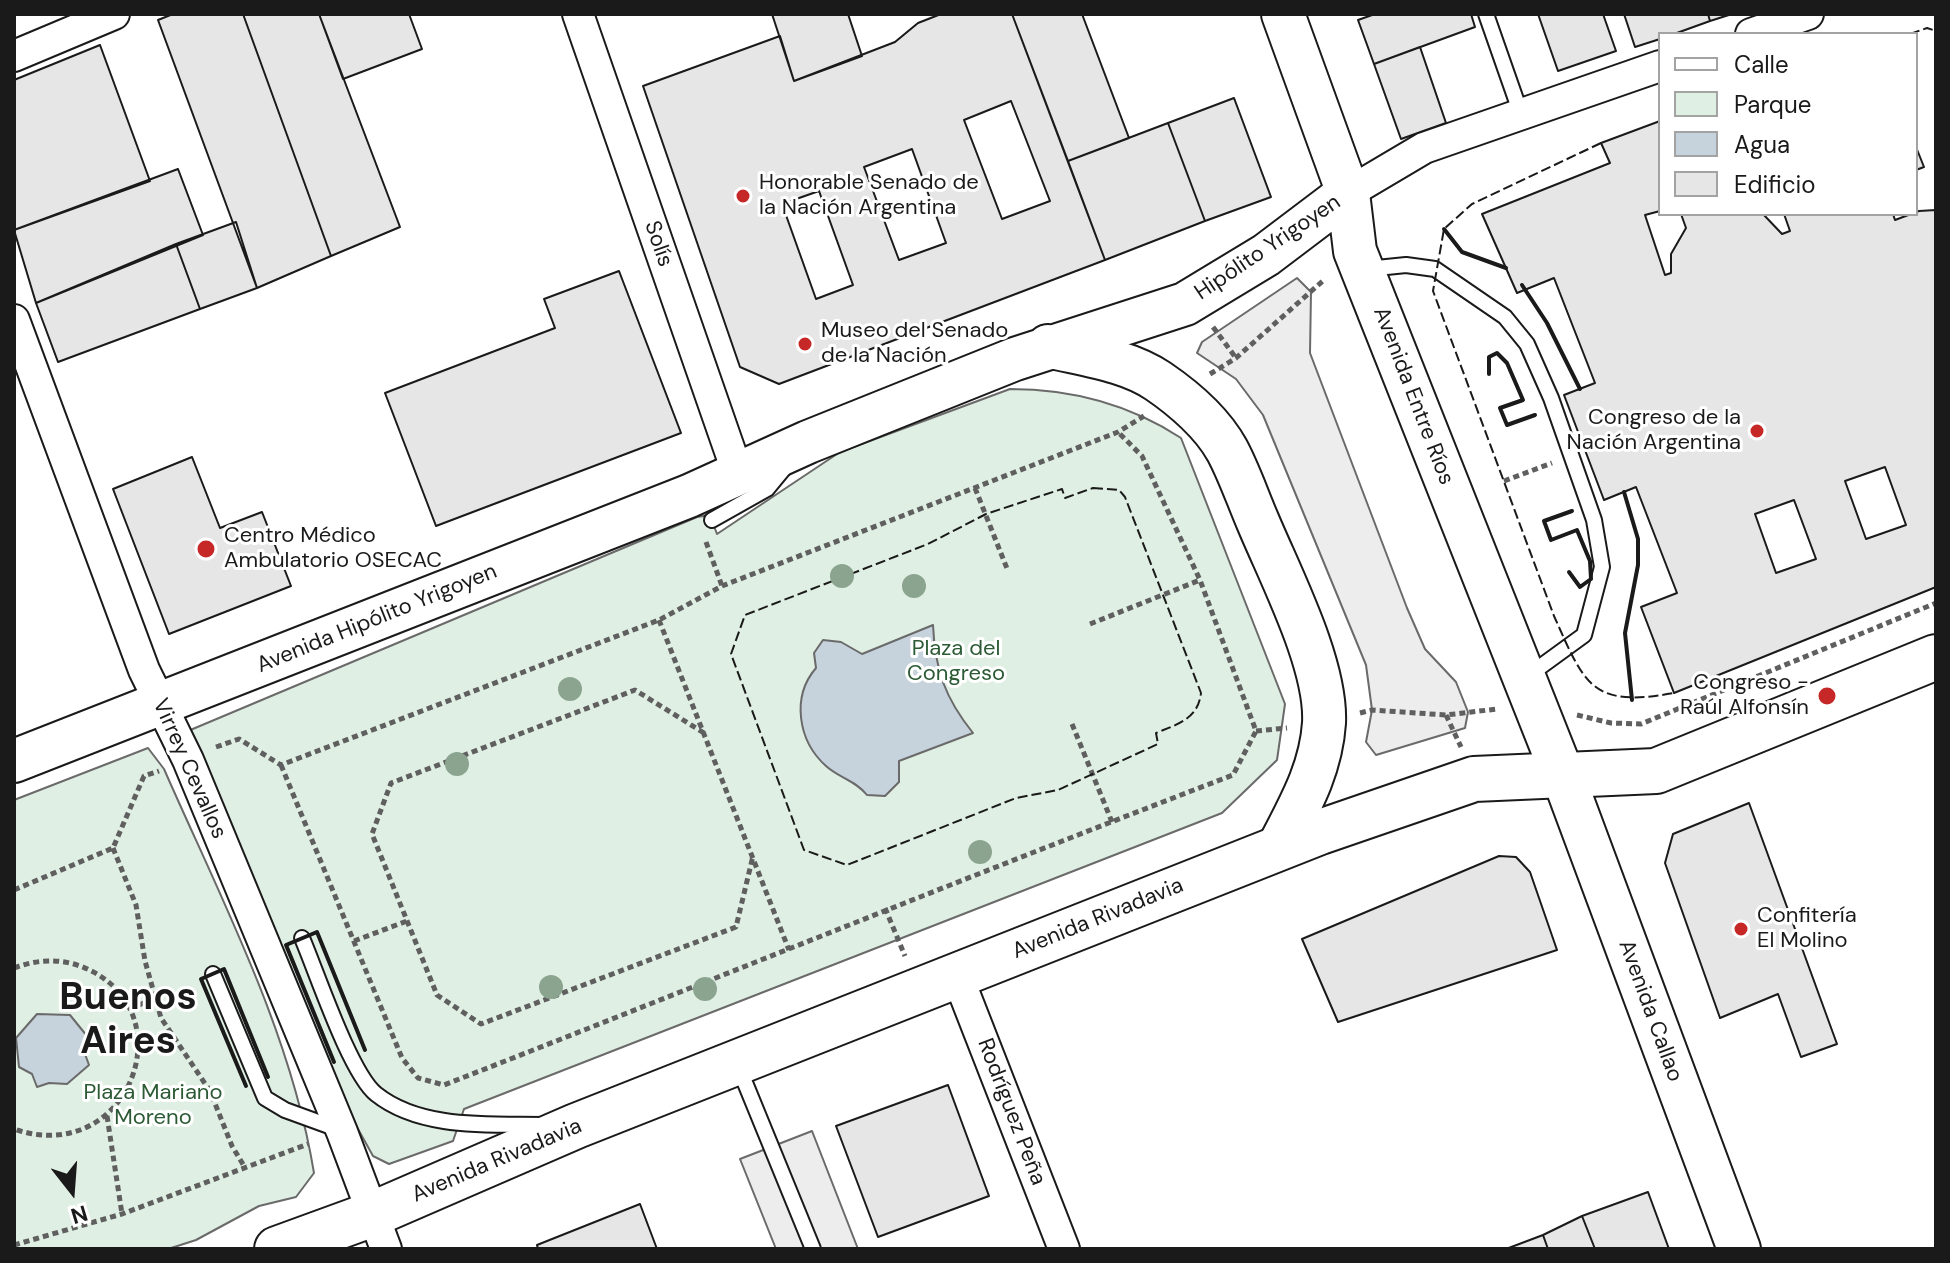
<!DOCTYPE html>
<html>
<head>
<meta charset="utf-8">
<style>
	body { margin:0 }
	#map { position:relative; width:1950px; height:1263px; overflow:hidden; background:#fff; font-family:"DM Sans",sans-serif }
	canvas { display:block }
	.frame { position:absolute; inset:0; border:16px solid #1a1a1a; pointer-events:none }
	.legend { position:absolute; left:1658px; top:32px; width:260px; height:184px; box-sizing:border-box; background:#fff; border:2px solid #a3a3a3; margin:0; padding:10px 14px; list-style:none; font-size:24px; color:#1a1a1a }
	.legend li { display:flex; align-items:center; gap:16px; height:40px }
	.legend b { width:40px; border:2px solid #a3a3a3 }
	.north { position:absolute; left:32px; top:1151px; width:80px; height:80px; -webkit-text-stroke:6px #fff; paint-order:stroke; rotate:163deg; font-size:22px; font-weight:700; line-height:32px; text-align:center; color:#1a1a1a }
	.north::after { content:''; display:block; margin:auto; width:28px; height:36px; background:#1a1a1a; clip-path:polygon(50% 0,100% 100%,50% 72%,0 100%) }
</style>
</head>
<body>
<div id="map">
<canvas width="1950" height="1263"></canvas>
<div class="frame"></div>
<ul class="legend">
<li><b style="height:10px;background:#fff"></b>Calle</li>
<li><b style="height:22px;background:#e0efe3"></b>Parque</li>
<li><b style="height:22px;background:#c6d2dc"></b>Agua</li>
<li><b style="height:22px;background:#e6e6e6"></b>Edificio</li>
</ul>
<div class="north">N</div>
</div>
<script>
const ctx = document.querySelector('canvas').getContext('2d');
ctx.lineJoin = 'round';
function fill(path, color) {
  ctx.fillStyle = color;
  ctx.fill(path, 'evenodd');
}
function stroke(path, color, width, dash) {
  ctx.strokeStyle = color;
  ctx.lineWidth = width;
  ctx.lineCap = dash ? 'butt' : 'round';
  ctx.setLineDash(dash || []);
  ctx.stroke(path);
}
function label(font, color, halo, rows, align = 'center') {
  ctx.font = font + ' "DM Sans",sans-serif';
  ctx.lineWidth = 6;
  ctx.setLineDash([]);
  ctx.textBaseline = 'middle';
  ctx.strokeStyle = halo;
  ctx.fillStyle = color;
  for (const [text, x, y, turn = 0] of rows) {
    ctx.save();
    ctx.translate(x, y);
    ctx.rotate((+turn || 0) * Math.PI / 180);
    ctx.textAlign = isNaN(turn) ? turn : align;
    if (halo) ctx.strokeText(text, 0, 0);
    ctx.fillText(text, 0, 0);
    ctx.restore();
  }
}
const green = new Path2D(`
	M1010,389C1073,389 1129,404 1181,438L1285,704L1277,760L1222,813L464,1109L453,1141L389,1164L373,1156L343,1102L188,731L697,517L710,515L717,534L840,452Z
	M148,748L164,769C221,899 291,1032 314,1173L296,1197L259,1206L196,1240L168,1249H14V800Z`);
fill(green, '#e0efe3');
stroke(green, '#6a6a6a', 2);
const parking = new Path2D(`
	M1297,278L1311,292L1310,353L1407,608L1425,649L1456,682L1468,712L1465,728L1376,755L1366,742L1372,710L1366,665L1263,415L1236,379L1197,353L1202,342Z
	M812,1131L858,1249H776L740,1159Z`);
fill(parking, '#ededed');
stroke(parking, '#6a6a6a', 2);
const water = new Path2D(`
	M933,625C935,670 945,698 973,733L899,761V782L885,796L867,795C855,780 839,778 826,766C798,741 791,697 816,668L814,653L823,640L841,642L862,654Z
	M37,1014L70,1015L87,1036L85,1054L89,1065L67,1084L49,1083L37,1087L32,1074L19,1067L16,1038Z`);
fill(water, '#c6d2dc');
stroke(water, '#6a6a6a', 2);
const building = new Path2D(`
	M173,14H243L331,256L257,288L158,20Z
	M243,14H319L400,227L331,256Z
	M319,14H409L422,49L343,79Z
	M772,14H848L862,56L794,81Z
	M941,14H1012L1105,260L779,384L740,367L643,86L780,36L794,81L895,42L918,23ZM1011,101L1050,201L1002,219L964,120ZM912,149L946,243L899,260L864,167ZM819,191L853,285L816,299L782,204Z
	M1012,14H1082L1129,138L1068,161Z
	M1375,14H1471L1475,27L1374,64L1358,20Z
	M1538,14H1603L1616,51L1558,71Z
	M1624,14H1708L1710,21L1674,34H1660V39L1635,47Z
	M1708,14H1732L1710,21Z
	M100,45L150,181L14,230V80Z
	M1420,47L1446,123L1401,139L1374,64Z
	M1234,98L1271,197L1205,221L1168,123Z
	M1660,121V211L1645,215L1665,275L1671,273V254L1686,228L1681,214H1763L1782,234L1790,231L1784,214H1893L1895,220L1919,211L1936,210V587L1674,693L1641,607L1677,593L1636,487L1604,500L1564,395L1595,383L1554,278L1517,293L1482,214L1610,163L1601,143ZM1885,467L1906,525L1866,539L1845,481ZM1794,500L1816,559L1776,573L1755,514Z
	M1168,123L1205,221L1105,260L1068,161Z
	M1916,147L1924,167L1916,170Z
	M178,169L203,235L36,303L14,230Z
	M236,222L257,288L200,309L176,244Z
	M176,244L200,309L58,362L36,303Z
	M619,271L681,433L436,526L385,393L555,328L544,299Z
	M192,457L220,528L262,512L291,586L169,634L113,489Z
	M1749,803L1837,1044L1801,1057L1778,994L1720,1018L1665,863L1673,834Z
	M1499,856L1516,857L1530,872L1557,950L1338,1022L1302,939Z
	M948,1085L989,1196L878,1237L836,1126Z
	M1648,1192L1669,1249H1595L1582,1216Z
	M640,1204L657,1249H538L537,1245Z
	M1582,1216L1595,1249H1548L1543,1235Z
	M1543,1235L1548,1249H1506Z`);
fill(building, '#e6e6e6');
stroke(building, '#1a1a1a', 2);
const lane = new Path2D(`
	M1486,14L1521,114
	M1367,269L1406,265L1435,269L1505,317L1527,344L1551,398L1594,520L1602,567L1584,635L1529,675
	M712,520L767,489L786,466
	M302,938C317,973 350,1073 376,1094C421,1130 491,1124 544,1125
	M213,974L265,1098L285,1110L340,1130
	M739,1068L813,1249`);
const street = new Path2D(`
	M578,14L738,474
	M1751,34L1808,14
	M14,56L114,14
	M1348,193L1424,148L1660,66
	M14,320L144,670L188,760L342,1132L386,1249
	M957,975L1064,1249`);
const secondary = new Path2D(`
	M1283,14L1348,193L1355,251L1562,773L1739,1249
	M1048,346C1085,355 1127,360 1158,381C1183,398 1212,423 1227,450C1239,472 1248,499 1258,522C1281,577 1327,665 1324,723C1321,770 1299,807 1278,848
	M14,761L689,496L808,442L1015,359L1185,304L1266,255L1348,193`);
const primary = new Path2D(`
	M277,1249L373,1214L576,1126L1320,832L1474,779L1656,771L1936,657`);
stroke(lane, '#1a1a1a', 18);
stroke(street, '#1a1a1a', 34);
stroke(secondary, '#1a1a1a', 46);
stroke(primary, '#1a1a1a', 48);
stroke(new Path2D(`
	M1213,327L1236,358
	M1210,374L1236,358L1325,279
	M1504,481L1552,463
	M975,488L1008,571
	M706,542L722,586
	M659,620L789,950
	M1090,624L1200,580
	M1360,713L1372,710L1446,715L1497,709
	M1446,715L1461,747
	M1577,715L1611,723L1641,724L1936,603
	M1072,724L1112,822
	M1256,731L1287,728
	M704,733L635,690L391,783L372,834L437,995L481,1024L736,927L753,856
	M216,747L239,739L281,765L659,620L722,586L1118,432L1144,416
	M281,765L402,1058L418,1078L444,1085C708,982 969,876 1233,775L1256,731L1200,580L1142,456L1118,432
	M113,848L136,905L145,961L161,1018L210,1091L232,1146L244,1166
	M14,890L113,848L144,776L159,771
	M885,908L905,956
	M354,941L407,921
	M14,968C35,960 58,958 80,966C190,1007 130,1169 14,1129
	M130,1009L155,998
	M107,1116L122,1214
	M14,1245L122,1214L308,1144`), '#5f5f5f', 5, [6, 4]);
stroke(lane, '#fff', 14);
stroke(street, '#fff', 30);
stroke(secondary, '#fff', 42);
stroke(primary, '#fff', 44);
stroke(new Path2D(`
	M1910,34L1927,28L1936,31
	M1601,143L1472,204L1444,229L1433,291L1554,616C1585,685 1591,708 1674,693
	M1093,488L1119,490L1125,497L1201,693C1198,719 1178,724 1156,733L1158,744L1058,790L1016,798L847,865L804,850L731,654L745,615L928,544L986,514L1062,489L1065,498Z`), '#1a1a1a', 2, [10, 4]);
stroke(new Path2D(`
	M1444,229L1462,252L1506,268
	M1522,285L1547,323L1580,389
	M1489,374V357L1497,353L1507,363L1523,400L1500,408L1507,425L1535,415
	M1624,492L1638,539V565L1625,633L1632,700
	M1569,572L1580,587L1591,579L1590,561L1577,530L1551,540L1544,521L1572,511
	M334,1062L286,945L317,932L365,1050
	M246,1086L201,979L224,969L268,1077`), '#1a1a1a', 4);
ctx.fillStyle = '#8aa48f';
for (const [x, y] of [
	[842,576],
	[914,586],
	[570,689],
	[457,764],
	[980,852],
	[551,987],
	[705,989]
]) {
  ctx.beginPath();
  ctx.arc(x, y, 12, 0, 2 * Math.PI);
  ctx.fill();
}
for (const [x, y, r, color] of [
	[743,196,8,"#c62828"],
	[805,344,8,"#c62828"],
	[1757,431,8,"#c62828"],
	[206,549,10,"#c62828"],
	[1827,696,10,"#c62828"],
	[1741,929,8,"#c62828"]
]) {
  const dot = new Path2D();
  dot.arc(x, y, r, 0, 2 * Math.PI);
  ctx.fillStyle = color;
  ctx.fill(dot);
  stroke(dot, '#fff', 3);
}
label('22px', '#1a1a1a', '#fff', [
	["Honorable Senado de",759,183],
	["la Nación Argentina",759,208],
	["Museo del Senado",821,331],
	["de la Nación",821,356],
	["Congreso de la",1741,418,"right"],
	["Nación Argentina",1741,443,"right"],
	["Centro Médico",224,536],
	["Ambulatorio OSECAC",224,561],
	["Congreso -",1809,683,"right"],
	["Raúl Alfonsín",1809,708,"right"],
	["Confitería",1757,916],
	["El Molino",1757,941]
], 'left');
label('22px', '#1a1a1a', '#fff', [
	["Solís",658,244,71],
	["Hipólito Yrigoyen",1268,248,-34],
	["Avenida Entre Ríos",1413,396,69],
	["Avenida Hipólito Yrigoyen",377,619,-22],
	["Virrey Cevallos",189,769,66],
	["Avenida Rivadavia",1098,919,-22],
	["Avenida Callao",1650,1011,70],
	["Rodríguez Peña",1011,1112,69],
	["Avenida Rivadavia",497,1161,-23]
]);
label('22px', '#2b5a34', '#fff', [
	["Plaza del",956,649],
	["Congreso",956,674],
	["Plaza Mariano",153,1093],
	["Moreno",153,1118]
]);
label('bold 38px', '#1a1a1a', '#fff', [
	["Buenos",128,999],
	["Aires",128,1043]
]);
</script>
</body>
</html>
